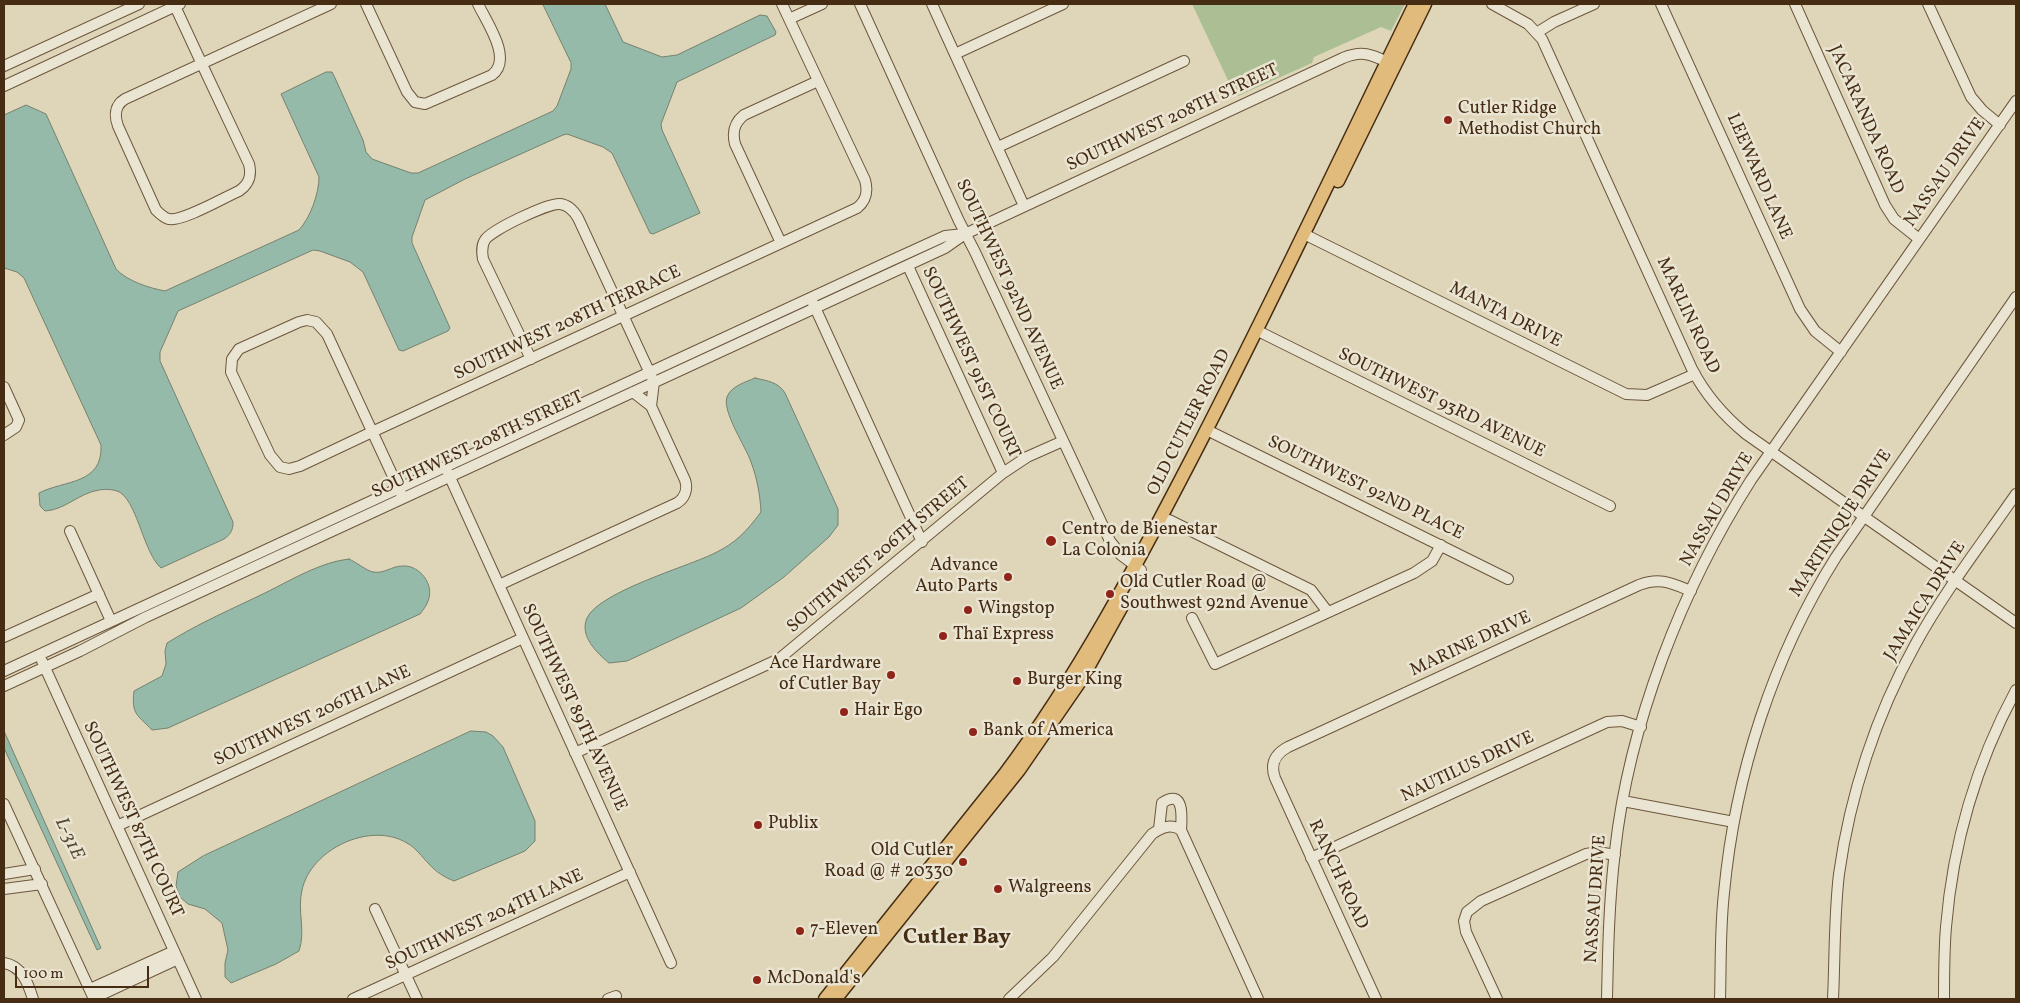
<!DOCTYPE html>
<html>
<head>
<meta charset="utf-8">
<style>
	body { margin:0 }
	#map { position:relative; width:2020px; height:1003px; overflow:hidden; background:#dfd6b9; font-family:Vollkorn,serif }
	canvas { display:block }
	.frame { position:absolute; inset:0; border:5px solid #462c13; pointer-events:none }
	.scale { position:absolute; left:15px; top:966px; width:134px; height:22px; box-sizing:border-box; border:2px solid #462c13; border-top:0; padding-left:6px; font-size:15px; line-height:18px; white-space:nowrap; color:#462c13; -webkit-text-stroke:4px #eae4d2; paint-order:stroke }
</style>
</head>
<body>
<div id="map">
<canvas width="2020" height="1003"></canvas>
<div class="frame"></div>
<div class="scale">100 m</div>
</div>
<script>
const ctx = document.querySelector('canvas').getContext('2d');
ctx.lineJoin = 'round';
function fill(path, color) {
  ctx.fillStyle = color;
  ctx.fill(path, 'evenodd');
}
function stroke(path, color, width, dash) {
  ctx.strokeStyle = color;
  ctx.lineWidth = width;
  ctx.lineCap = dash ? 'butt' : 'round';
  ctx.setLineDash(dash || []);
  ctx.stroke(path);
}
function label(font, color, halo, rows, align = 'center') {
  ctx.font = font + ' Vollkorn,serif';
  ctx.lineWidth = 5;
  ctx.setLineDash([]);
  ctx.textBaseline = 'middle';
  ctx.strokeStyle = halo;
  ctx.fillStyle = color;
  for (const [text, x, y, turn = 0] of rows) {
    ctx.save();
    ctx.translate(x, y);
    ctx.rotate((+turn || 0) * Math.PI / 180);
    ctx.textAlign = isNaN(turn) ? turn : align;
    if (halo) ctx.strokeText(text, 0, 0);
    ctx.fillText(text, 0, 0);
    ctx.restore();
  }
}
fill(new Path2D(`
	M1192,4H1405L1391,31L1381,27L1314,57L1312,63L1238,96L1234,93Z`), '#acbf94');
const water = new Path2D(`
	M543,4H605L623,42L662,57L677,55L760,15L767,16L776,32L775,35L677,82L661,124L662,130L700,213L653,234L650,233L612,153L603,147L567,134L563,135L465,179L425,200L412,237V243L450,328L448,331L403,351L399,350L363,272L350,262L320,251L313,250L178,311L160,352V361L233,522C233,530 231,534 224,539L161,568C144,553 138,506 121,493C115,489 106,489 99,490C79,493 65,510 45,511L40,506L39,493C64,480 103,485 101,445L24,278L17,272L4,268V115L26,105L46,114L116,269C127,281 149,288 165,291L299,230C310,218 319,194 319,177L281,94L326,72H332L335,78L363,140L366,152L372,159L411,173H418L553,111L557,106L571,69V63Z
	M755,378C768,381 778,382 785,393L838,509V525L829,537L784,577L741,608L627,661L609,663C597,653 579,636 587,618C599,592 686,567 713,554C736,543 746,532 761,512C760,494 757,478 751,462C746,447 722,412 727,397C731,386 746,382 755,378Z
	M349,559C356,562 367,571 373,572C385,574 391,566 403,566C419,565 435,584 428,601C427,605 423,610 420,614L168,728L152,730C138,715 131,715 134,691L162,676L166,664L165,651L167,643C199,623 234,608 267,592C293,579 321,562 349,559Z
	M4,731L101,948L97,950L4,748Z
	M471,731L486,732L493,736L503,747L535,821V841L525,851L454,881C444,877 436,872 429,864C422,857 416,848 407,843C370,821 311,849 302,890C297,911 306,931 299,951L276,964L231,983L225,977V963L228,950L222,923L205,909L188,904L180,897L176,886L178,872L203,856Z`);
fill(water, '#95baa9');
stroke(water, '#75816d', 1);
const minor = new Path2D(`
	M174,4C185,28 196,51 207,75L249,164C252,176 249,184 239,191C225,197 182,222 169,219C164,218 160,214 156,210L118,126C114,115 115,105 125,99L331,4
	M366,4L407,92L415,102L425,104L492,75C513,59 487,23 478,4
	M860,4L959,221L975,252L1110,541L1121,555L1141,570
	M932,4L1024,206
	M1492,4L1528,24L1542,39L1692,369C1705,394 1724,416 1746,434L2016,623
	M1661,4L1800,309L1815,331L1841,352
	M1795,4L1885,205L1894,219L1919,239
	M1928,4L1971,97L1982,110L2000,125
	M789,19L822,4
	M1538,32L1554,22L1594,4
	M955,54L1063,4
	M4,66L139,4
	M4,86L180,4
	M998,147L1184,61
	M1304,234L1626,394L1647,395L1695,374
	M781,243L735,144C732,132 734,123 744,115L818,81
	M908,266L1003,473
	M813,303L922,542
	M1258,331L1610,506
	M4,387L19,420L16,427L4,435
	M633,392L651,406
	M1207,430L1508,579
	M448,473L671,963
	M403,498L327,334L316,322L307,320L299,322L239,349L232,359L231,372L270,455L280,467L289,469L300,466L372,432L857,208C867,200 868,191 865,180L782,4
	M1169,520L1311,590L1327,611
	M70,531L111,621
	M499,585L677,503C685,498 688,489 685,480L651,406L654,382L578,218C574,211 569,205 560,204C548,203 491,230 485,240C481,246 482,253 483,259L531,359
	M1192,618L1215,664L1414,573L1432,561L1441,545
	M4,637L99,594
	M42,661L196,999
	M4,671L888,262L945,236L964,234
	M4,686L80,651L146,617L945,248L965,234L1343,58C1365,49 1374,56 1394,65
	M575,753L779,659L1003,473L1027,457L1063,441
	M1623,801L1734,822
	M4,804L94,999
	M117,826L523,638
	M1159,829L1162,803C1184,788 1182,816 1181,830
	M1311,858L1607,722L1622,721L1641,727
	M4,874L35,869
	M4,889L42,884
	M375,909L417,999
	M4,963C22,966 28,983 33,999
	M90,989L174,951
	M94,998L178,959
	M353,999L630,872
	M608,999L616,996
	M1009,999L1053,957L1152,834C1161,828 1170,823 1181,830L1258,999
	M1376,999L1275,778C1270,764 1275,754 1288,747L1639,585C1660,577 1671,583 1691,591
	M1497,999L1466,932L1464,921L1467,912L1481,901L1586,854L1598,852L1615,855
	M1607,999C1608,950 1609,901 1615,851C1629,724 1682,588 1751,480L2016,101
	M1720,999C1721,964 1720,928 1724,893C1735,775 1773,657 1836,557L2016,297
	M1833,999C1835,957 1834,916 1839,874C1850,795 1876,715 1915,645C1944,592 1982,543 2016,494
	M1944,999C1944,975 1944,951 1946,927C1953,843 1976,764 2016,690`);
const major = new Path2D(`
	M1338,181L1425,4
	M837,997L1019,770L1081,680L1122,606
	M825,999L1004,775C1079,675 1137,564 1194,454C1271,305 1342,154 1415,4`);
stroke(minor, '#6c563c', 12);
stroke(major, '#462c13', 15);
stroke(minor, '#eae4d2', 10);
stroke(major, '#e0bb7c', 12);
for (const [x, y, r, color] of [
	[1448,120,5,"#8f2418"],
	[1051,541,6,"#8f2418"],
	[1008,577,5,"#8f2418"],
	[1110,594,5,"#8f2418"],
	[968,610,5,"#8f2418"],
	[943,636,5,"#8f2418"],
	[891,675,5,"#8f2418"],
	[1017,681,5,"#8f2418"],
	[844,712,5,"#8f2418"],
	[973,732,5,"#8f2418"],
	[758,825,5,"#8f2418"],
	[963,862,5,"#8f2418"],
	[998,889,5,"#8f2418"],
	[800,931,5,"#8f2418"],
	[757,980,5,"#8f2418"]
]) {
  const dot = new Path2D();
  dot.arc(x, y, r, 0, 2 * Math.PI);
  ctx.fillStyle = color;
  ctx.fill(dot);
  stroke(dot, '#eae4d2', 2);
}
label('18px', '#462c13', '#eae4d2', [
	["Cutler Ridge",1458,110],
	["Methodist Church",1458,131],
	["Centro de Bienestar",1062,531],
	["La Colonia",1062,552],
	["Advance",998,567,"right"],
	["Auto Parts",998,588,"right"],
	["Old Cutler Road @",1120,584],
	["Southwest 92nd Avenue",1120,605],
	["Wingstop",978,610],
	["Thaï Express",953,636],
	["Ace Hardware",881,665,"right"],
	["of Cutler Bay",881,686,"right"],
	["Burger King",1027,681],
	["Hair Ego",854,712],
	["Bank of America",983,732],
	["Publix",768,825],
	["Old Cutler",953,852,"right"],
	["Road @ # 20330",953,873,"right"],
	["Walgreens",1008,889],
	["7-Eleven",810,931],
	["McDonald's",767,980]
], 'left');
label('18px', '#462c13', '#eae4d2', [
	["SOUTHWEST 208TH STREET",1173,119,-25],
	["JACARANDA ROAD",1865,120,66],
	["NASSAU DRIVE",1946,173,-55],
	["LEEWARD LANE",1758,177,66],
	["SOUTHWEST 92ND AVENUE",1008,285,65],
	["MANTA DRIVE",1505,316,27],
	["MARLIN ROAD",1687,316,65],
	["SOUTHWEST 208TH TERRACE",568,324,-25],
	["SOUTHWEST 91ST COURT",970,363,65],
	["SOUTHWEST 93RD AVENUE",1441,404,26],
	["OLD CUTLER ROAD",1190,423,-63],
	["SOUTHWEST 208TH STREET",478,446,-25],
	["SOUTHWEST 92ND PLACE",1365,489,26],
	["NASSAU DRIVE",1718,510,-60],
	["MARTINIQUE DRIVE",1842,524,-57],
	["SOUTHWEST 206TH STREET",879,556,-40],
	["JAMAICA DRIVE",1926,602,-58],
	["MARINE DRIVE",1471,645,-25],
	["SOUTHWEST 89TH AVENUE",573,708,65],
	["SOUTHWEST 206TH LANE",313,717,-25],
	["NAUTILUS DRIVE",1468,768,-25],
	["SOUTHWEST 87TH COURT",132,820,65],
	["RANCH ROAD",1337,875,65],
	["NASSAU DRIVE",1597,899,-86],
	["SOUTHWEST 204TH LANE",485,921,-25]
]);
label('italic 19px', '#564831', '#eae4d2', [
	["L-31E",68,839,65]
]);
label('bold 22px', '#462c13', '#eae4d2', [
	["Cutler Bay",957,939]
]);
</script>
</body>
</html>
